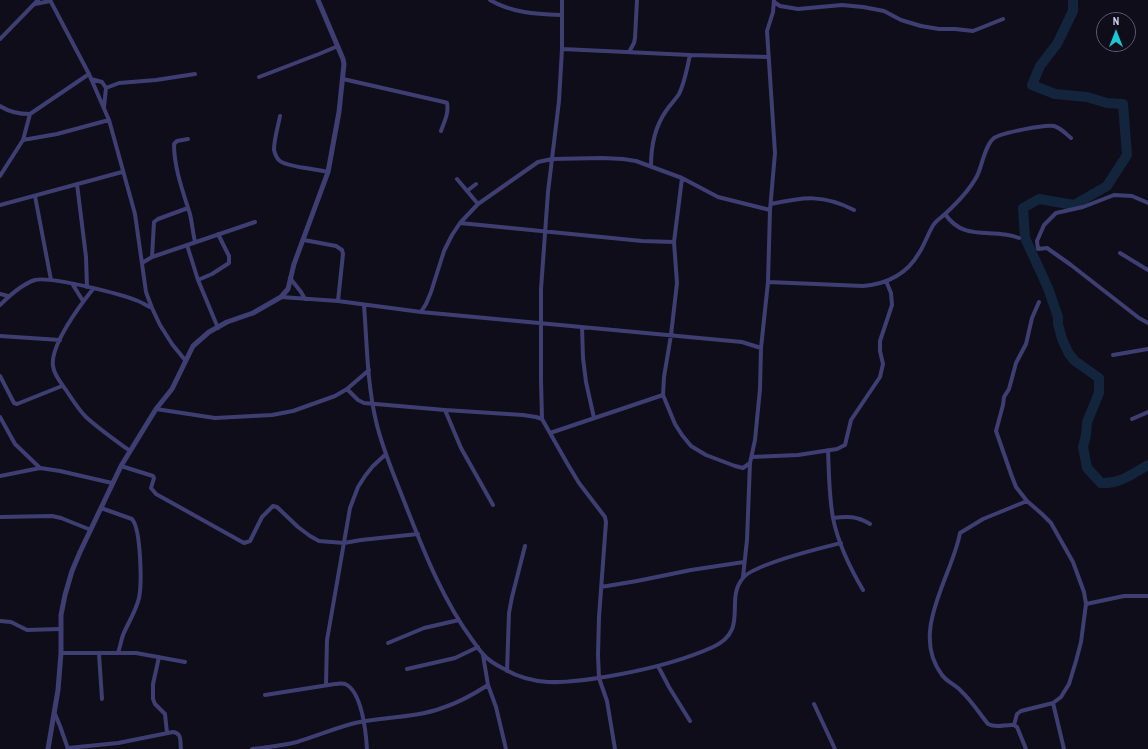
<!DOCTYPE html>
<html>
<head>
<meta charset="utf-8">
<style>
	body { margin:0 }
	#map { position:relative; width:1148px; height:749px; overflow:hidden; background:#0e0d19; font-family:"Archivo Narrow",sans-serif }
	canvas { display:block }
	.north { position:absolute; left:1096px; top:12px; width:40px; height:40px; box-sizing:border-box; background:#0e0d19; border:1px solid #5c5972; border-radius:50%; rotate:0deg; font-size:11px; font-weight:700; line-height:16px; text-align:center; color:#d0ccf8 }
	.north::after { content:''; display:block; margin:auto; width:14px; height:18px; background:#1cc7d4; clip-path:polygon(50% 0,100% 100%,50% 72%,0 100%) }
</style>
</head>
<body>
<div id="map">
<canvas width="1148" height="749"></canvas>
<div class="north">N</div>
</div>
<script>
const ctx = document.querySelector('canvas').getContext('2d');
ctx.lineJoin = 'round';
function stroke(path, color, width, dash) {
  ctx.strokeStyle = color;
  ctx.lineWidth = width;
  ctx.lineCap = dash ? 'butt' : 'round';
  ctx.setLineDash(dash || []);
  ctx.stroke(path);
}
stroke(new Path2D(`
	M1073,0V11L1057,44L1040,66L1032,85L1055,94L1087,97L1107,103L1123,104L1127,155L1107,186L1074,205L1039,199L1023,208L1025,238L1048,288L1058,317V324L1062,339L1069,354L1075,361L1099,378V393L1087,422L1086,435L1083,447L1087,468L1101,483C1120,484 1132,474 1148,465`), '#13253c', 10);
stroke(new Path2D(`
	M50,0L89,74L109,120L135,214L146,292L152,308L160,325L172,344L185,360
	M490,0C512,13 536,14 561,15
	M774,2L780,6L798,9L842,5L863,7L884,11L901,20L921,26L939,29H955L973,31L1003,19
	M35,4L50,1
	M0,39L38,0
	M562,49L690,55L768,57
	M629,52L634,43L635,38L637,0
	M259,77L319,54L338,46
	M91,79L102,82L106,88L104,107
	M343,79L444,102L447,103C449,114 444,122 441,131
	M106,88L119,83L156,80L195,74
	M0,106C9,112 19,114 30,114L89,74
	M280,116C278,127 274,139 274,150C275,154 276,158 280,161C287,167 317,169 328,172
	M188,139L177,141L174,144C174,168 183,192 190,214C192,223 193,233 195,242
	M23,140L57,134L109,120
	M651,166C651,146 654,128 666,111C670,105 675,100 679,94C685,82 687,68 690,55
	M0,176L23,140L30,114
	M682,178L674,242L677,283L671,335L664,377L663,395L675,424L682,435L691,446L706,455L735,466L743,468L750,463L755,440L760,389L761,348L768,282L770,210L775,153L767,31L773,12L774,0
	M457,179L478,204
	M77,184L86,257L87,287
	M467,191L476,184
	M35,196L51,280
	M1148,203L1132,196L1114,195L1083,207L1056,213L1044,225L1037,241L1038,249L1047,248L1071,265L1139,318L1148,323
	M771,204C804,197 823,194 854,210
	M0,205L122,172
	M945,214C965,243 992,227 1019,238
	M460,223L642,241L674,242
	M304,240L336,246L342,250L343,254L338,301
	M187,245L198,280L218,328
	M1120,253L1148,270
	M152,257L154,222L158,219L188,208
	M142,263L152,257L255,222
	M290,278L301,292L305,299
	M198,280L212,274L229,263V256L218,234
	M768,282L863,286C886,284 907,274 919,253C925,244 928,233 934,224C937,220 942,217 945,214C957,203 969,191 977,176C982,166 985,145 994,138C1001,133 1046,124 1054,126C1061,128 1066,134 1071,138
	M73,285L83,301
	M93,289C81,304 50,345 53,366C54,375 61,383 66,390C72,399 78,409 86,417C99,429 115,440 130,451
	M0,294L8,296
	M281,297L338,301L421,312L742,342L761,348
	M0,305C9,296 22,284 35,280C51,276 121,294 138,301C143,303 147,306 152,308
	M364,305C367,343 367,383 376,421C382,448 394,475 404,501C423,549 442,599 473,641C476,645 479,650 483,654C488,661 498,666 506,670C518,677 534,681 548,682C571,683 594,679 616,675C649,669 682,661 713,647C750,630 724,600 743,578C754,564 821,548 841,543
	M421,312L426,304L431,292L444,251L452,235L460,223L478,204L538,162L552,159L602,158L623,159L636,161L682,178L718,197L770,210
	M582,327L583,358L586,382L594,418
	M0,336L60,340
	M1113,355L1148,349
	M0,376L14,403L17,404L62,386
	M347,389L358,400L364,403L445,410L523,415L536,417L542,419L567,463L579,483L605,517L606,522L599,617L598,655L599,678L607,701L615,749
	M156,409L215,418L272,415L293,411L335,396L347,389L369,370
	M445,410L461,448L493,505
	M0,417L15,444L40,468
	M542,419L541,380V289L548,192L559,101L562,49V0
	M1132,419L1148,412
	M550,433L663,395
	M828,450C829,473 829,496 833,518C838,543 850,568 863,590
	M752,457L798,455L837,449L845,445L851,420L880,377L883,364L880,351V341L892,305L891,293L886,281
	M121,466L153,476L154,478L151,488L156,494L244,543L250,541L262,517L273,506L277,507L298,527L310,536L319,541L344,543L361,540L418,534
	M0,476L40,468L60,471L112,483
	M101,508L132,519C141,529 142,584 139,598C136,611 128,623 123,635C121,641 120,647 118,653
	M0,517L52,516L61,518L91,530
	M833,518C848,516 857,516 870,524
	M743,577L747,540L750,463
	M601,587L637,581L691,570L744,562
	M1086,604L1124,596H1148
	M0,621L11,622L27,630L60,629
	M388,643L424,628L459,620
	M61,653H136L185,662
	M99,654L102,699
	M483,655L488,685L496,707L506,749
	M159,657L153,684V699L155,704L165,714L167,733
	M658,666L669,687L690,721
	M407,669L455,658L478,647
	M507,671L509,613L512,597L525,546
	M326,685L327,640L350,508L358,487L365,476L373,466L386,454
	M265,695L335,684C338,684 342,683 345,684C362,691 366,733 367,749
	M1053,703L1064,749
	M814,704L835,749
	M55,714L60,726L68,749
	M1014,725L1017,714L1021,711L1053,703L1061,697L1064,692L1069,684L1076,661L1081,642L1086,604L1084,592L1073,562L1051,523L1042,514L1027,501L1016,487L1011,474L996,431L1003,405L1004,397L1009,389L1016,363L1026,344L1032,318L1039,302
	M68,748L118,743L173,732C182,733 180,741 181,749
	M252,749C267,747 282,746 297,742C317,736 335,728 355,723C383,717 415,718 442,708C458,703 474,694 488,685
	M1026,749L1017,727L1014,725C1005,724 997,729 988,724C979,713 971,700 961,691C956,685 947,682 942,675C909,632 952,577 960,533L983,519L1027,501`), '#3e3e72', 4);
stroke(new Path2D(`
	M48,749L58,690L61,653V615L65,595L72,571L80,552L121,466L156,409L172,389L193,346L209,332L227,322L253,313L281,297L288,289L294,264L328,172L339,112L344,64L343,59L318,0`), '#3e3e72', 5);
</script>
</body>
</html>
